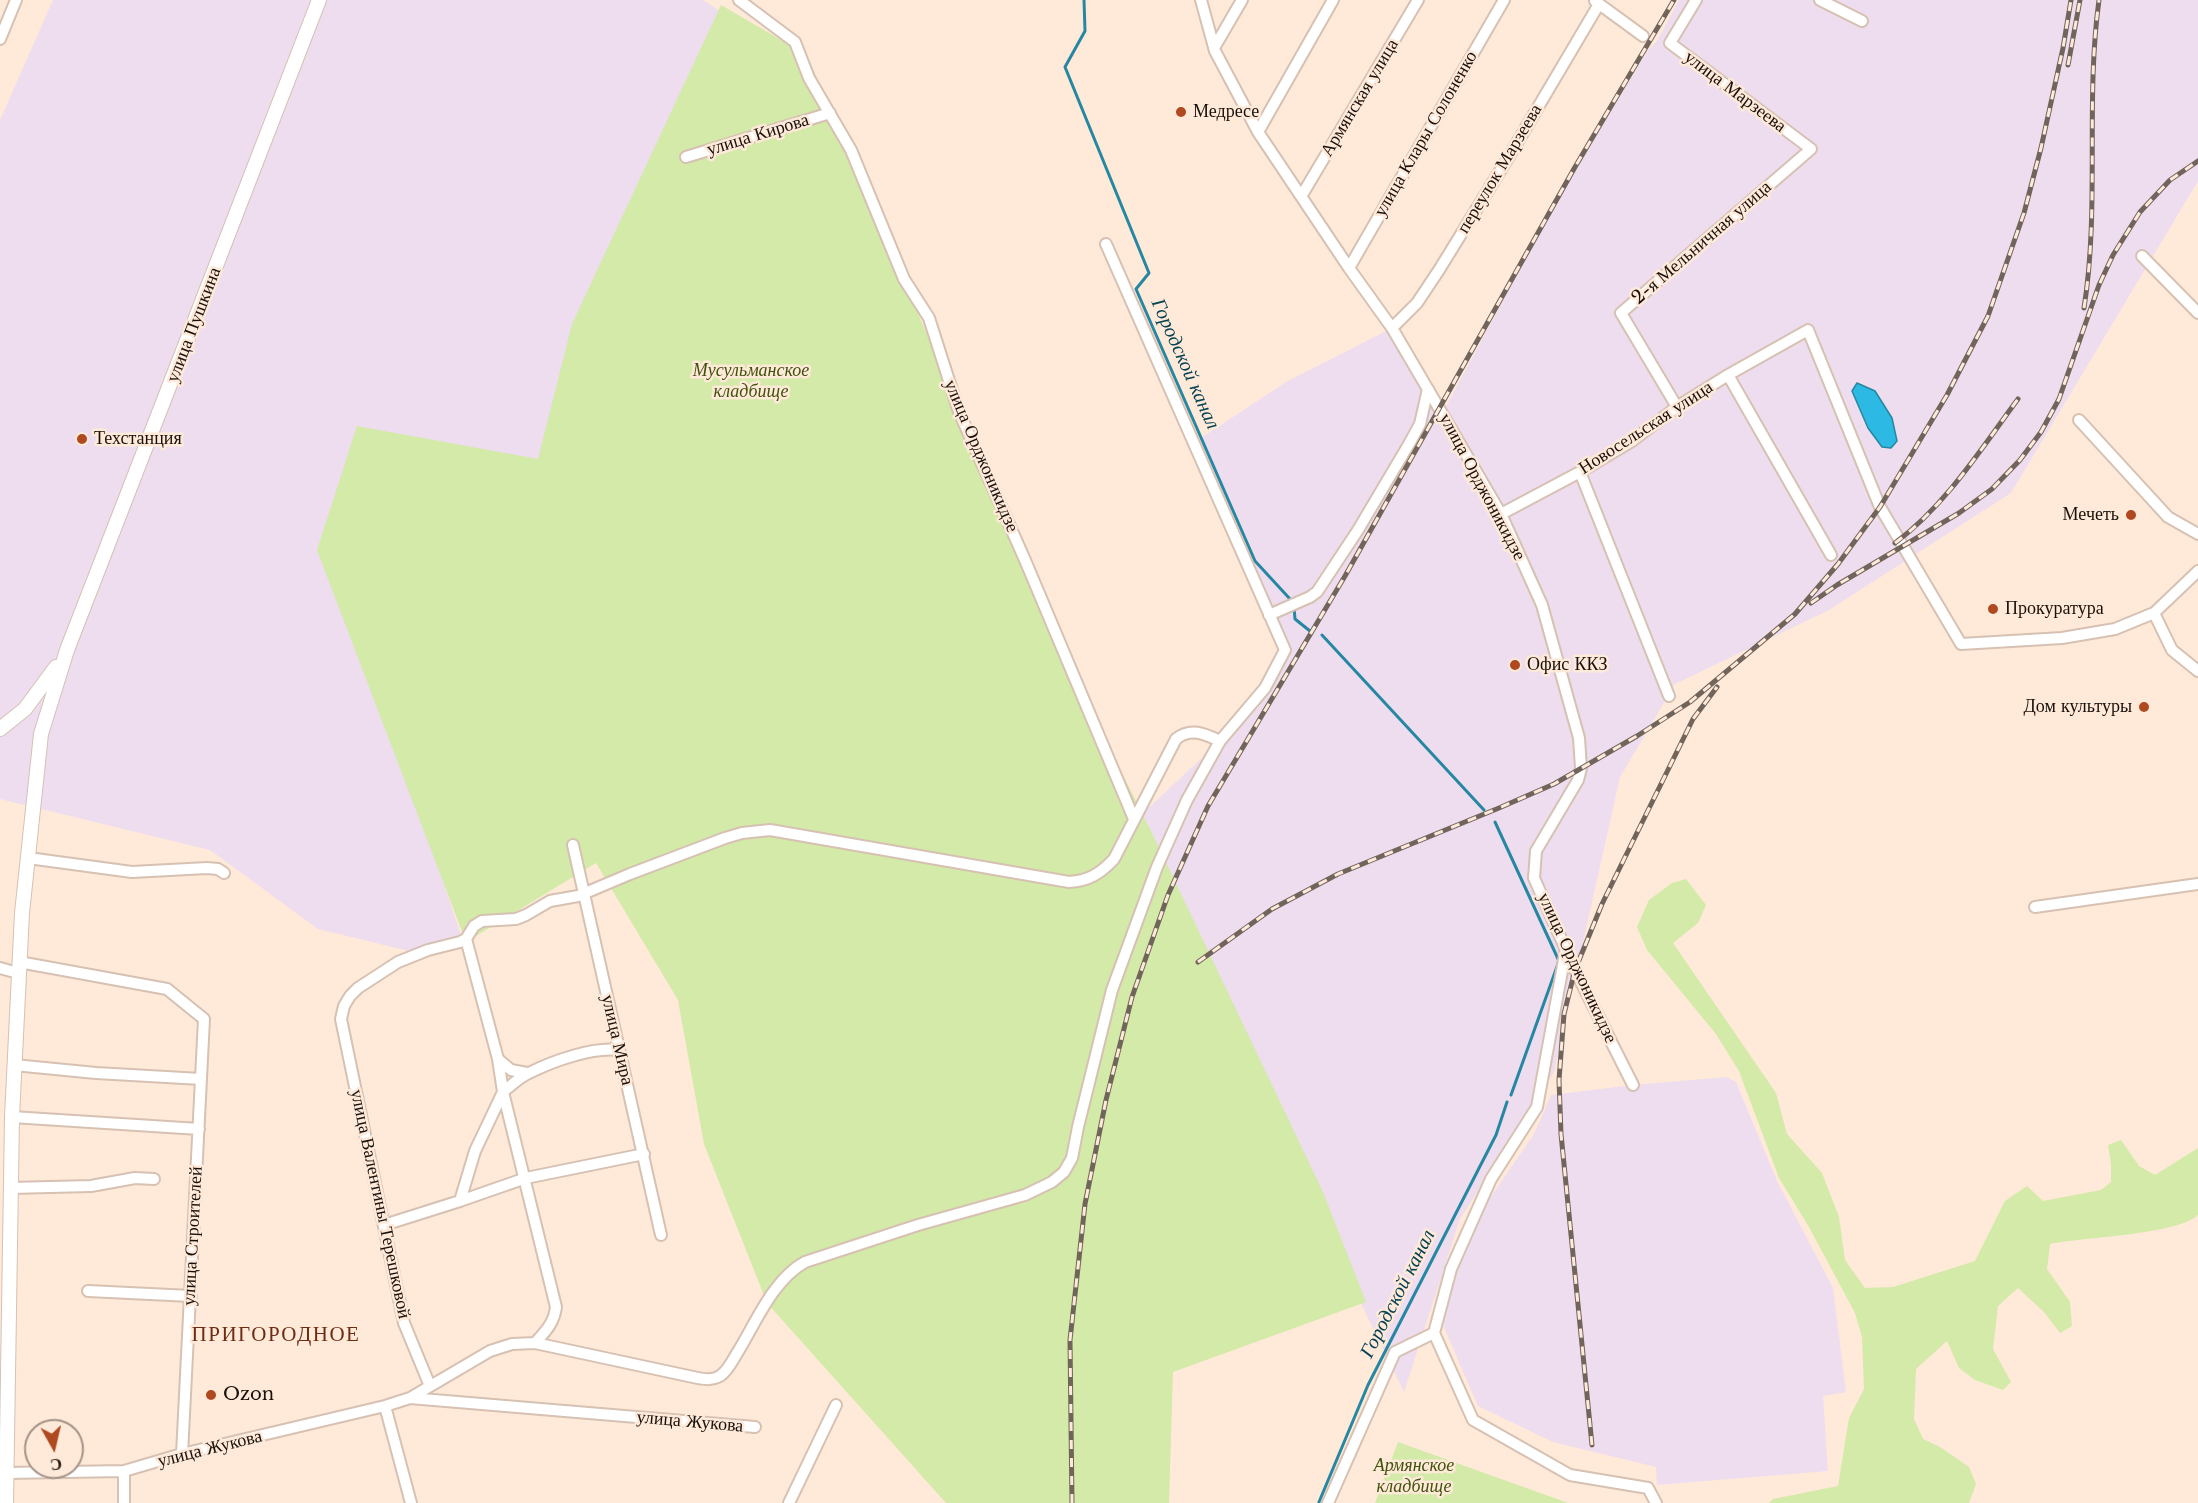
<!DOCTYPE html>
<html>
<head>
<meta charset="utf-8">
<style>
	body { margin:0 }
	#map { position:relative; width:2198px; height:1503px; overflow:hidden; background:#ffe9d9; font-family:"Libre Baskerville",serif }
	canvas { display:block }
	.north { position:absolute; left:24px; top:1419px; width:60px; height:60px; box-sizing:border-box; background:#ffe9d9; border:2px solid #a39387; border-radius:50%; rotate:172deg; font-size:16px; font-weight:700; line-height:24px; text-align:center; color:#18110b }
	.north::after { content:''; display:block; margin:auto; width:21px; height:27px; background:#af491f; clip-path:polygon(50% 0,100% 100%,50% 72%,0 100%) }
</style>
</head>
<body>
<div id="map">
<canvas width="2198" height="1503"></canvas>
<div class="north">С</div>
</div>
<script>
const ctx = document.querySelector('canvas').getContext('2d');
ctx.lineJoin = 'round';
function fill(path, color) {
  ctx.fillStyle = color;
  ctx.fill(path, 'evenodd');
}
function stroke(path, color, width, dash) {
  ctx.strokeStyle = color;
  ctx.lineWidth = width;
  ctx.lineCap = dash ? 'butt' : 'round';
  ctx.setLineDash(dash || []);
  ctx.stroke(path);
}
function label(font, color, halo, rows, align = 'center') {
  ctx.font = font + ' "Libre Baskerville",serif';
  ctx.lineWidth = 5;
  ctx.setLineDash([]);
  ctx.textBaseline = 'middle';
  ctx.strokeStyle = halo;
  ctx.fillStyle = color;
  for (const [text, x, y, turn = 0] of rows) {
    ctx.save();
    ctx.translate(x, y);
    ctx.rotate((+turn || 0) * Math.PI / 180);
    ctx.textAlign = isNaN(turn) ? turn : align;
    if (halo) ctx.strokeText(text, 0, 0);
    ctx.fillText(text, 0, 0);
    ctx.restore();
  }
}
fill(new Path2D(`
	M53,0H703L723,13L550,466L333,551L463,941L409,951L318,929L210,850L0,799V120Z
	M1679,0H2198V181L2011,493L1829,610L1675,684L1620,777L1554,1072L1460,1219L1404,1392L1129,826L1220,741L1284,650L1195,442L1286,382L1392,328L1444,410L1558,198L1648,50L1657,41Z
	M1727,1077L1736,1082L1777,1181L1833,1288L1846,1392L1823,1396L1828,1471L1657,1485L1656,1467L1553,1442L1478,1406L1440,1318L1470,1227L1534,1134L1551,1095L1633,1085Z`), '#eeddef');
fill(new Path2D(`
	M721,5L807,55L1075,679L1152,833L1323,1192L1366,1302L1173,1372L1169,1503H946L767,1303L704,1144L678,1000L596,863L466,942L317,550L357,426L538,459L572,324Z
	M1686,879L1706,905L1698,923L1673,943L1776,1093L1787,1134L1822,1173L1839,1217L1845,1260L1865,1288L1893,1287L1975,1261L2005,1201L2027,1186L2043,1201L2101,1190L2111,1182V1164L2108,1145L2121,1140L2139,1166L2155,1175L2198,1148V1215C2176,1235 2083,1237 2050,1244L2047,1269L2070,1302L2072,1326L2060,1333L2044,1312L2018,1288L1998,1306L1993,1349L2011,1382L2003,1390L1975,1380L1959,1368L1947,1341L1916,1369L1914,1419L1923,1439L1940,1447L1969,1467L1976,1484L1969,1503H1769L1773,1499L1838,1486L1849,1418L1864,1389L1862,1337L1855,1313L1809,1227L1779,1178L1739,1071L1716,1034L1647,950L1637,927L1649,900L1672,883Z
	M1398,1442L1568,1503H1375Z`), '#d3eaa8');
const water = new Path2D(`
	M1857,383L1875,391L1892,418L1897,441L1891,448L1882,447L1868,428L1852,391Z`);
fill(water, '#2cb9e3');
stroke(water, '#2687a2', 1.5);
stroke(new Path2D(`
	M1084,0L1085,31L1065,67L1149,273L1136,289L1255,561L1290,599
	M1294,607L1295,619L1310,631
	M1322,635L1484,810
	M1495,822L1559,961L1511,1095
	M1319,1502L1368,1385L1496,1135L1507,1102`), '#2687a2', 3);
const minor = new Path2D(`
	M739,0L795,42L809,78L851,150L904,279L929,318L959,412L1025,560L1134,819
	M1201,0L1215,51L1258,132L1349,268L1392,328L1501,514L1542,605L1579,738L1581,768L1578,780L1536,851L1534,878L1575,970L1633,1085
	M1820,0L1862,21
	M1595,1L1643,36
	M0,39L16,0
	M1214,48L1242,0
	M1258,132L1333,0
	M686,157L830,113
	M1302,195L1418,0
	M2142,256L2198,313
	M1349,268L1504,0
	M1392,328L1417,303L1439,270L1508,158L1599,4
	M1728,375L1831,555
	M1677,407L1621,313L1811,149L1670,43L1696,0
	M2079,420L2168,517L2198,534
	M1580,472L1669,696
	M1501,514L1580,472L1632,441L1677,407L1728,375L1808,330L1880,507L1961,644L2062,638L2115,629L2154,613L2198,571
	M2154,613L2172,650L2198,671
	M1269,615L1310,597L1317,592L1358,530L1409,444L1420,424L1428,389
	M573,845L661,1235
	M28,858L132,872L207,868L218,869L224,873
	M2035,907L2198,884
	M1566,949L1537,1107L1491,1179L1451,1269L1434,1333L1473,1420L1570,1475L1648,1488L1656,1503
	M19,962L167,989L204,1019L182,1454
	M0,968L18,973
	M498,1059L511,1070L527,1073
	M14,1065L96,1073L201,1079
	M12,1117L199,1129
	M10,1188L91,1186L135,1178L154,1179
	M460,1201L475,1151L503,1092L498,1059L466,939
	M384,1225L460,1201L526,1178L644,1154
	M88,1291L191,1296
	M535,1343C546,1331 554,1323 556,1307L503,1092C511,1086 519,1077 529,1073C553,1061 592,1047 618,1050
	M430,1386L404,1323L341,1019L344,1006L350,996L358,988L398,962L428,950L460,942L466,939L474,926L482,921L516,919L526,915L550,901L578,896L630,874L725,838L742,833L770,830L1069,882C1088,881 1100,874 1114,859L1176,739C1191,727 1205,734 1220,741
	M410,1398L755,1427
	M385,1406L411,1503
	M6,1473L124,1471L182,1454L385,1406L410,1398L490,1351L512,1344L535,1343L693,1377C702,1379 711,1381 720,1376C729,1370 733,1359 739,1350C757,1320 774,1279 805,1262L918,1225L1025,1195L1052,1182L1064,1172L1072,1158L1078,1127L1112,990L1157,867L1187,800L1220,741L1265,688L1285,650L1106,244
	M124,1503V1471
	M789,1503L836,1405
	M1328,1503L1395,1352L1434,1333`);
const tertiary = new Path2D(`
	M0,729L25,709L56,667
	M6,1503L12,1117L22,913L41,734L67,650L319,0`);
stroke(minor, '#d6c1b2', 14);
stroke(tertiary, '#d6c1b2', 16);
stroke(minor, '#fff', 10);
stroke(tertiary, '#fff', 14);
const rail = new Path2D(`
	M2068,65L2080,0
	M2084,308C2100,207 2085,102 2099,0
	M1895,543C1946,505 1981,449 2018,399
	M1811,603L1837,585L1959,513L1992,489L2020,460L2041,432L2059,399L2099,285L2113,255L2140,212L2170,180L2198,161
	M1198,962L1272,909L1338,874L1499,808L1554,784L1637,736L1690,702L1795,614L1838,564L1880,507L1947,395L1988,316L2024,213L2041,148L2063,48L2071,0
	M1592,1445L1561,1134L1559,1080L1564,1014L1575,970L1602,904L1693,719L1717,687
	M1072,1503L1070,1340L1085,1204L1106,1100L1132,997L1168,895L1208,806L1345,576L1575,167L1674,0`);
stroke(rail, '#71645b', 5);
stroke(rail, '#ffe9d9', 3, [9]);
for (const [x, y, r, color] of [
	[1181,112,6,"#af491f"],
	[82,439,6,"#af491f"],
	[2131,515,6,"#af491f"],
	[1993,609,6,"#af491f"],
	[1515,665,6,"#af491f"],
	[2144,707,6,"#af491f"],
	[211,1395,6,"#af491f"]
]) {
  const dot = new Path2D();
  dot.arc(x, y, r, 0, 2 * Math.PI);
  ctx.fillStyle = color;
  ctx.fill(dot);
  stroke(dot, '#ffe9d9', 2);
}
label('18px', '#18110b', '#ffe9d9', [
	["улица Марзеева",1735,92,37],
	["Армянская улица",1360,98,-59],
	["улица Клары Солоненко",1426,134,-60],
	["улица Кирова",758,135,-17],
	["переулок Марзеева",1500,169,-59],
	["2-я Мельничная улица",1702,243,-41],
	["улица Пушкина",194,325,-69],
	["Новосельская улица",1646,428,-33],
	["улица Орджоникидзе",981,456,67],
	["улица Орджоникидзе",1482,487,62],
	["улица Орджоникидзе",1577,968,65],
	["улица Мира",617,1040,77],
	["улица Валентины Терешковой",380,1204,78],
	["улица Строителей",193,1236,-87],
	["улица Жукова",690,1422,5],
	["улица Жукова",210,1449,-14]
]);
label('18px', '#18110b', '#ffe9d9', [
	["Медресе",1193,112],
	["Техстанция",94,439],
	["Мечеть",2119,515,"right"],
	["Прокуратура",2005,609],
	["Офис ККЗ",1527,665],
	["Дом культуры",2132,707,"right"],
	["Ozon",223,1395]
], 'left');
label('italic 18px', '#3f520b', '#ffe9d9', [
	["Мусульманское",751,371],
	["кладбище",751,392],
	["Армянское",1414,1466],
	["кладбище",1414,1487]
]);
label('italic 20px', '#064253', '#ffe9d9', [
	["Городской канал",1185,364,66],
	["Городской канал",1398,1294,-63]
]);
ctx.letterSpacing = '1.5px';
label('21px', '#6d2c12', '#ffe9d9', [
	["ПРИГОРОДНОЕ",276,1335]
]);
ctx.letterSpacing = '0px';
</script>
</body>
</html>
